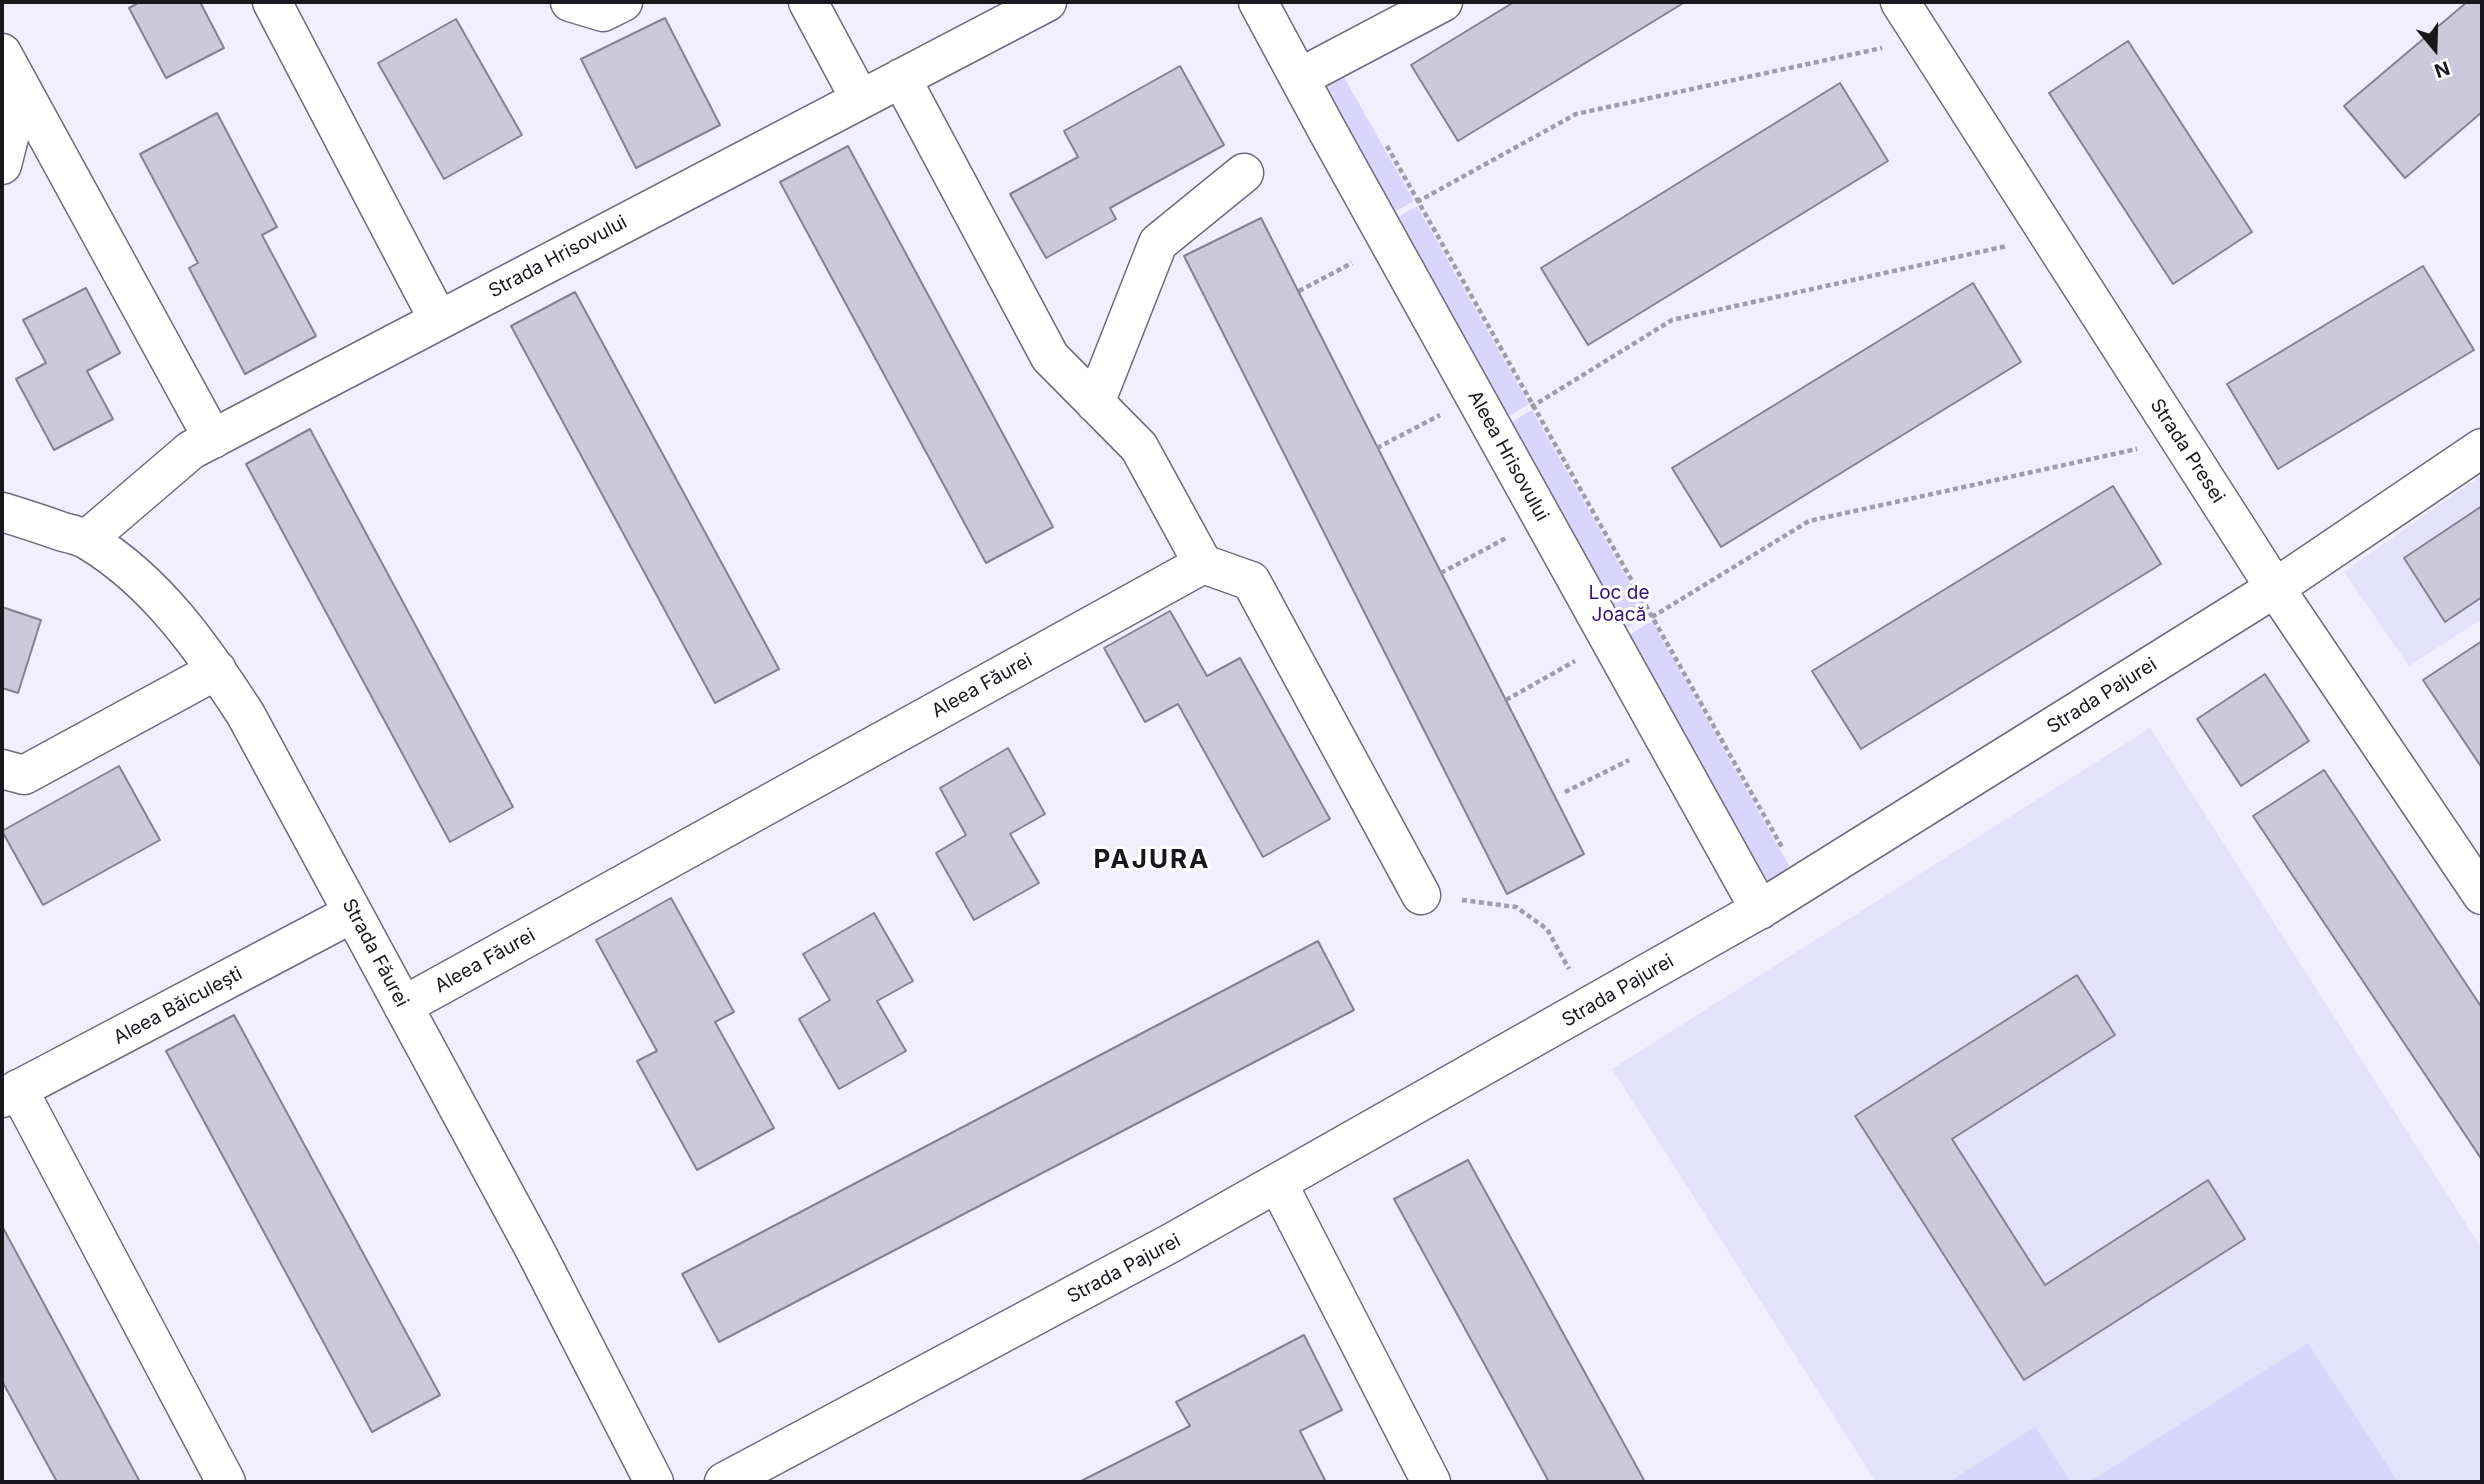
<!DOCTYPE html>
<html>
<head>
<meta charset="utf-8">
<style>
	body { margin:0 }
	#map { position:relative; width:2484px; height:1484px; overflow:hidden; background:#f1effe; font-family:Inter,sans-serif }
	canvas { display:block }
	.frame { position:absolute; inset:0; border:4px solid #17171d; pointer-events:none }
	.north { position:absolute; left:2400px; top:14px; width:70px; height:70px; -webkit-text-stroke:5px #fff; paint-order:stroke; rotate:161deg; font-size:19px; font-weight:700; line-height:28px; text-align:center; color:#17171d }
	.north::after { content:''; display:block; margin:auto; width:24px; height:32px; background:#17171d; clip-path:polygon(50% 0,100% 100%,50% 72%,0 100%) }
</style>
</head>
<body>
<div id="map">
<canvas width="2484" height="1484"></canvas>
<div class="frame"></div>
<div class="north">N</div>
</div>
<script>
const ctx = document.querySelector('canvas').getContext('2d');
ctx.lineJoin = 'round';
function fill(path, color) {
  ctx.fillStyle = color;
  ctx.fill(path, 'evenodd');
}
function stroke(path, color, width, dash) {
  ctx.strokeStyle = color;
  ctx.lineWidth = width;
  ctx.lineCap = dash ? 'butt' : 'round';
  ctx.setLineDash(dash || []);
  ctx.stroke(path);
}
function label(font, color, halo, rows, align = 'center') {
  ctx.font = font + ' Inter,sans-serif';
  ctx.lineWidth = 6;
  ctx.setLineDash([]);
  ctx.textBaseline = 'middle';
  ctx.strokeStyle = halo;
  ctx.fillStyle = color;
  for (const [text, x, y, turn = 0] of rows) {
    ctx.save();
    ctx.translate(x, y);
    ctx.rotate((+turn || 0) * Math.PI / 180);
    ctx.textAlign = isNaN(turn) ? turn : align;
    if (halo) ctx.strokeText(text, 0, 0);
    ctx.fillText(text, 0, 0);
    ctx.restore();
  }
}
fill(new Path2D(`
	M2482,475V619L2409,666L2344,572Z
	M2150,728L2482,1249V1482H1876L1612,1069Z`), '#e4e1fa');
fill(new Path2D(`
	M1336,63L1414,201L1381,220L1304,80Z
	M1417,206L1529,404L1495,424L1384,225Z
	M1532,410L1648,615L1614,636L1498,430Z
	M1652,621L1797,880L1762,902L1617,642Z
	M2308,1343L2398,1482H2089Z
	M2035,1427L2071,1482H1949Z`), '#dad5fc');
const building = new Path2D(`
	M140,2H200L224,48L166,78L129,8Z
	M1514,2H1685L1458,141L1411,65Z
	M2467,2H2482V112L2405,178L2344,106Z
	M665,18L720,125L636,168L581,59Z
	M456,19L522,135L444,179L378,63Z
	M2128,41L2252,232L2173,284L2049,93Z
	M1180,66L1224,145L1110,208L1116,219L1046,258L1010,194L1078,157L1064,131Z
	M1840,83L1888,161L1588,345L1541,268Z
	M217,113L277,227L262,235L316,336L245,374L189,268L198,263L140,154Z
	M848,146L1053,527L986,563L780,182Z
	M1261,218L1584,854L1507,894L1184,256Z
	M2423,266L2474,350L2278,469L2227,384Z
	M1973,283L2021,362L1721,547L1672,468Z
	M86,288L120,353L87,371L113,419L54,450L16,379L46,363L23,320Z
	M575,292L779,669L715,703L511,326Z
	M310,429L513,807L450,842L246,464Z
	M2113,486L2161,564L1861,749L1812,671Z
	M2482,506V597L2445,622L2404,558Z
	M2,607L41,620L18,693L2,688Z
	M1170,611L1207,676L1240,658L1330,819L1263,857L1178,704L1145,722L1104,648Z
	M2482,641V768L2423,680Z
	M2265,674L2309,741L2241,786L2197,719Z
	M1008,748L1045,814L1010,834L1039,883L974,920L936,853L966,835L940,788Z
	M119,766L160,840L43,905L2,831Z
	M2324,770L2482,1008V1160L2253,816Z
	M671,898L734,1012L715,1022L774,1128L697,1170L637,1061L657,1051L596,940Z
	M874,913L913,981L877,1001L906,1051L839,1089L799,1019L830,1000L803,954Z
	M1318,941L1354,1010L719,1342L682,1274Z
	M2077,975L2115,1035L1952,1139L2045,1285L2208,1180L2245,1239L2024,1380L1855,1116Z
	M234,1015L440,1395L372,1432L166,1051Z
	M1468,1160L1645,1482H1549L1394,1199Z
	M2,1226L140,1482H57L2,1381Z
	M1304,1335L1342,1410L1300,1431L1326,1482H1079L1190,1426L1176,1402Z`);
fill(building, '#cbc9da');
stroke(building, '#848291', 2);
const minor = new Path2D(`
	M272,2L438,319
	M570,2L603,12L623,2
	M808,2L860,99
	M1258,2L1327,130L1760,910
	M1900,2L2275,588L2482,895
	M2,53L213,439
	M901,78L1050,357L1139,447L1203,564
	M1299,78L1443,2
	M2,165L21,90
	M1095,403L1158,243L1244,173
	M2,512C22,518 43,525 63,532C72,534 81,536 89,541C157,582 204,650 246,715L534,1248L654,1482
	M87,539L191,450L1047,2
	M2,769L24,775L217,670
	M403,1006L1203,564L1251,581L1421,895
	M18,1089L226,1482
	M2,1098L353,913
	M1278,1184L1431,1482
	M724,1482L1171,1243L1764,907L2275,588L2482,448`);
stroke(minor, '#6d6b7a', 41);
stroke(new Path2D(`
	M1387,146L1783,849
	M1417,202L1576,114L1882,48
	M1299,291L1352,263
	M1531,407L1672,320L2007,246
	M1377,448L1440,415
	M1441,573L1508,537
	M1652,617L1809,521L2137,449
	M1506,700L1575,661
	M1565,792L1629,760
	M1462,900L1516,907L1547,929L1569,969`), '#9e9ca8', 4.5, [5, 3.5]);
stroke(minor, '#fff', 38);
label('19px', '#17171d', '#fff', [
	["Strada Hrisovului",558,257,-28],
	["Strada Presei",2187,451,57],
	["Aleea Hrisovului",1508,456,61],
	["Aleea Făurei",982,686,-29],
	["Strada Pajurei",2102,696,-32],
	["Strada Făurei",375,953,62],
	["Aleea Făurei",485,961,-29],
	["Strada Pajurei",1618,991,-30],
	["Aleea Băiculești",178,1006,-28],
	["Strada Pajurei",1124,1269,-28]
]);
label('19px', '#351173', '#fff', [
	["Loc de",1619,593],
	["Joacă",1619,615]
]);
ctx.letterSpacing = '2px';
label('bold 26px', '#17171d', '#fff', [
	["PAJURA",1152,860]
]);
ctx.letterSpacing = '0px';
</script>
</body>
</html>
